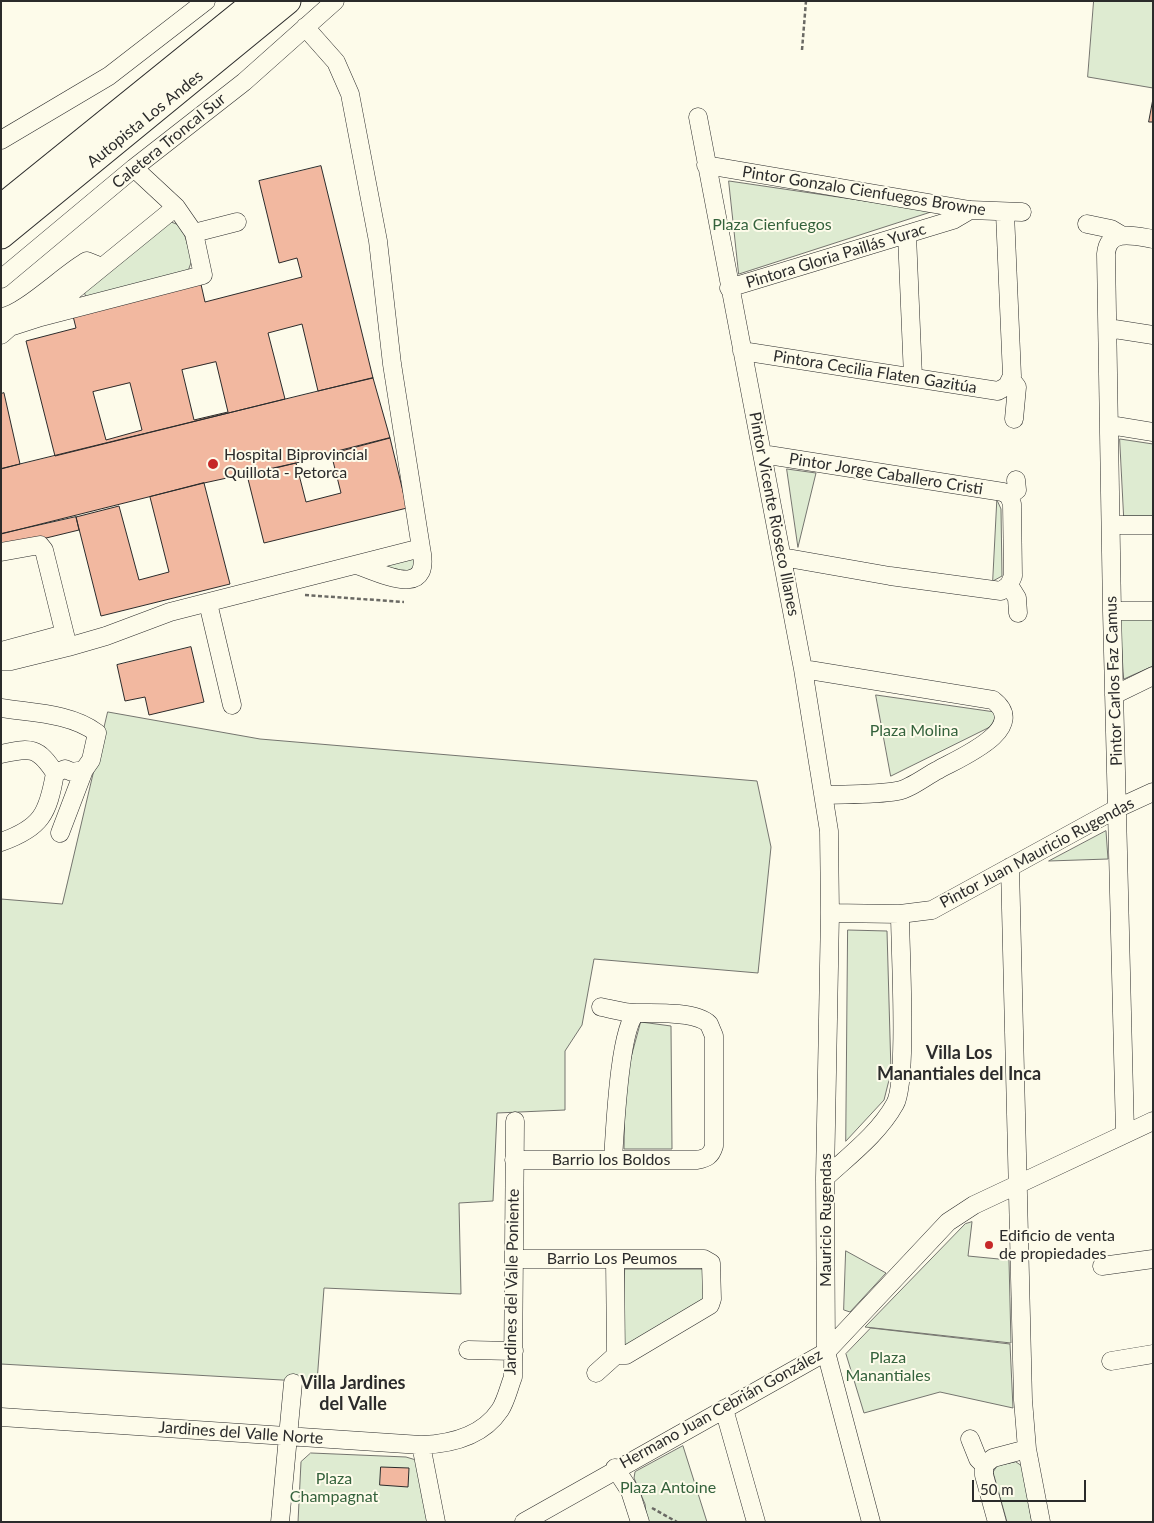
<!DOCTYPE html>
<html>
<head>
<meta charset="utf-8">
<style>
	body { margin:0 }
	#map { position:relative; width:1154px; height:1523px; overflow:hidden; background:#fdfbea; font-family:Lato,sans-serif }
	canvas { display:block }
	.frame { position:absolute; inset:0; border:2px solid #2b2b2b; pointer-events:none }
	.scale { position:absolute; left:972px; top:1480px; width:114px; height:22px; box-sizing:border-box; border:2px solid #2b2b2b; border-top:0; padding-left:6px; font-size:15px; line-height:18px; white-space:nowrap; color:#2b2b2b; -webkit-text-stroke:4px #fdfbea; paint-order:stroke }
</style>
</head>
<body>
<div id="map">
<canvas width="1154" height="1523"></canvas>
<div class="frame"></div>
<div class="scale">50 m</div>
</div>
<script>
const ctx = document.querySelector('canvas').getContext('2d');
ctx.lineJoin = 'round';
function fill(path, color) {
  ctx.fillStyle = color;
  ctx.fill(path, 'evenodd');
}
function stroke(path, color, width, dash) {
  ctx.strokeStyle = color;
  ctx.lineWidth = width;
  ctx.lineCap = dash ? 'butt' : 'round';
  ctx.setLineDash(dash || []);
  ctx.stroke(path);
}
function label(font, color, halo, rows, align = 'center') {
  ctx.font = font + ' Lato,sans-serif';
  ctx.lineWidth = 4;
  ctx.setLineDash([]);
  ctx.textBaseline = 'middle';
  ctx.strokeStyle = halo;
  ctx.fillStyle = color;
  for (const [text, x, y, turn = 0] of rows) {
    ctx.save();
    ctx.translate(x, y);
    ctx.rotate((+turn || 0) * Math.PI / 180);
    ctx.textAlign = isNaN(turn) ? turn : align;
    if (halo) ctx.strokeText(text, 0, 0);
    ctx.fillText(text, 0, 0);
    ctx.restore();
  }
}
const green = new Path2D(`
	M1094,1H1153V88L1088,77Z
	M729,181L934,211L739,274Z
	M171,222L182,226L192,260L188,271L86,298L84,291Z
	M1120,439L1153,444V516H1124Z
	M787,469L816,473L798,547Z
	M997,500L1001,509L1002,576L993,581Z
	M414,556L415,574L377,568Z
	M1120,618L1153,619V666L1124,679Z
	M876,695L995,712L994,725L891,776Z
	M108,712L260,739L757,781L771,847L758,973L594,959L582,1025L565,1051V1110L497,1113L493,1201L459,1203L461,1294L324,1288L317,1382L1,1364V899L62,904Z
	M1106,831L1108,859L1049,861Z
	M848,930L887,931L891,1072L884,1100L846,1141Z
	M641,1022L671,1026L672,1149H624L625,1080Z
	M972,1222L968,1256L1009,1260L1011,1343L865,1327L965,1224Z
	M846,1251L886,1273L850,1312L844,1310Z
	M625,1269H707L706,1303L623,1348Z
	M871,1328L1010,1344L1013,1408L940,1392L864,1413L846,1354Z
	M683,1446L707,1522H647L645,1504L634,1478L635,1472Z
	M311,1453L406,1457L416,1460L429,1522H298L301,1462Z
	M1016,1462L1022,1466L1032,1522H1007L993,1472L997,1466Z`);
fill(green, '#deebd1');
stroke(green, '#74746e', 1);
const building = new Path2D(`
	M1153,99V122H1149Z
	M321,166L373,378L318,391L302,324L268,333L285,399L55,456L26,341L76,328L72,312L200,280L205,302L302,277L297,258L279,263L259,181ZM216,362L228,412L194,420L182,370ZM130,383L142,430L106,440L93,392Z
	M373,378L390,438L296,463L204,483L1,534V469Z
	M4,393L20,464L1,469V394Z
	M390,438L407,508L264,543L247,475L296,463L306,502L341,493L331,453Z
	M204,483L230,584L101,616L76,517L119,506L139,580L169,572L150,497Z
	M76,517L79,530L1,549V534Z
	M191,647L204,702L149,715L145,697L125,701L117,665Z
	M381,1467L409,1468L408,1487L380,1485Z`);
fill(building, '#f2b8a0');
stroke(building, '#2b2b2b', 1);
const minor = new Path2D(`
	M698,117L803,669L829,831L830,913L825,1178L826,1352L871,1522
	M1,140L109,76L206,1
	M706,165L970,210L1022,212
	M1087,224L1111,229L1121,235
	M194,233L237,222
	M907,235L913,377
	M1,279L134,168L244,82L335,1
	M729,288L953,220L970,210
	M1,317C22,316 66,272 87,261L97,265
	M41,317L203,275L194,233L176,207L134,168
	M1108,328L1153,335
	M1,335L10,327L41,317L176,207
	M742,351L998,391L1007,386L1012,376L1005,213
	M1011,379L1017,387L1014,419
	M1110,425L1153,432
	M762,454L1003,492L1009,496
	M1009,496L1017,490L1016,480
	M1111,525H1153
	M1,552L40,545L44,550L68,647
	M782,557L890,576L1001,591L1009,585L1013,576L1012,504L1009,496
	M357,565C385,575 432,599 421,548
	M1009,585L1017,598L1018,613
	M208,603L232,705
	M1112,611H1153
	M1,651L57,636
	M1,661H11L68,647L106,636L170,612L421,548L392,364L378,241L350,94L336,62L305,27
	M803,669L993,700C1031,729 957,759 938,770C926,776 910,789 897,791C874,795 847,794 824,795
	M1114,695L1153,676
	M1,708C32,713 71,713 97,733L91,760L84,770L72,772L65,769L55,773
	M1,754C31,747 38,747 55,773C48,814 41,828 1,842
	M60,833L84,770
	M1010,867L1023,1400L1027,1449L1041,1522
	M830,913L900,914L932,910L1118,808L1153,792
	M1125,1133L1112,611L1106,254C1108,228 1135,236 1153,239
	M613,1159C615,1132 619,1030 636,1013
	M514,1160H697C707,1158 711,1156 714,1146V1036L709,1024C696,1011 653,1013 636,1013C625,1013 612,1009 601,1007
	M825,1178C850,1155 879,1133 895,1104C908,1081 900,947 900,914
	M515,1259H704L711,1263L712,1299L710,1305L626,1355H616L596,1373
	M615,1259L616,1355
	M1102,1266L1153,1259
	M468,1350L514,1351
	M1111,1361L1153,1354
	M724,1409L756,1522
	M1,1417L421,1445C451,1444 482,1437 500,1410C506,1401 509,1387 513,1377L515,1121
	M970,1439L978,1459L984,1465V1475L997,1522
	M421,1445L436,1522
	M984,1465L993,1458L1027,1449
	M615,1468L630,1491L640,1522
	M280,1522L293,1383
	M524,1522L826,1352L948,1222L974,1205L1153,1121`);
const highway = new Path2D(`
	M1,207L256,1
	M1,236L288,1`);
stroke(minor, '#2b2b2b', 19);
stroke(highway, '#2b2b2b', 27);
stroke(new Path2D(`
	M802,50L806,1
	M305,595L404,602
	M652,1508L677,1522`), '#6a6964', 2.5, [4, 2.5]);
stroke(minor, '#fdfbea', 18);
stroke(highway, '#fdfbea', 25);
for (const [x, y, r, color] of [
	[213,464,6,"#c62828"],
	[989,1245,5,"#c62828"]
]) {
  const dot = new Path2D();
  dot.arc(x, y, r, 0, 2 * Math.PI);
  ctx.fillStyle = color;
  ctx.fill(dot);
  stroke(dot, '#fdfbea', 2);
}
label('16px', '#2b2b2b', '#fdfbea', [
	["Autopista Los Andes",145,119,-39],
	["Caletera Troncal Sur",169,141,-39],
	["Pintor Gonzalo Cienfuegos Browne",864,191,9],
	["Pintora Gloria Paillás Yurac",836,256,-17],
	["Pintora Cecilia Flaten Gazitúa",875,372,9],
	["Pintor Jorge Caballero Cristi",886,474,9],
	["Pintor Vicente Rioseco Illanes",774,514,79],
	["Pintor Carlos Faz Camus",1114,681,-92],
	["Pintor Juan Mauricio Rugendas",1037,853,-28],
	["Barrio los Boldos",611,1160],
	["Mauricio Rugendas",826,1220,-90],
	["Barrio Los Peumos",612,1259],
	["Jardines del Valle Poniente",512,1282,-89],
	["Hermano Juan Cebrián González",721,1409,-29],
	["Jardines del Valle Norte",241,1433,4]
]);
label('16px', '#34623c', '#fdfbea', [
	["Plaza Cienfuegos",772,225],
	["Plaza Molina",914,731],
	["Plaza",888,1358],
	["Manantiales",888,1376],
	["Plaza",334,1479],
	["Champagnat",334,1497],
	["Plaza Antoine",668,1488]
]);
label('16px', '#2b2b2b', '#fdfbea', [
	["Hospital Biprovincial",224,455],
	["Quillota - Petorca",224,473],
	["Edificio de venta",999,1236],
	["de propiedades",999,1254]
], 'left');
label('bold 18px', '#2b2b2b', '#fdfbea', [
	["Villa Los",959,1053],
	["Manantiales del Inca",959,1074],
	["Villa Jardines",353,1383],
	["del Valle",353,1404]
]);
</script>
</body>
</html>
